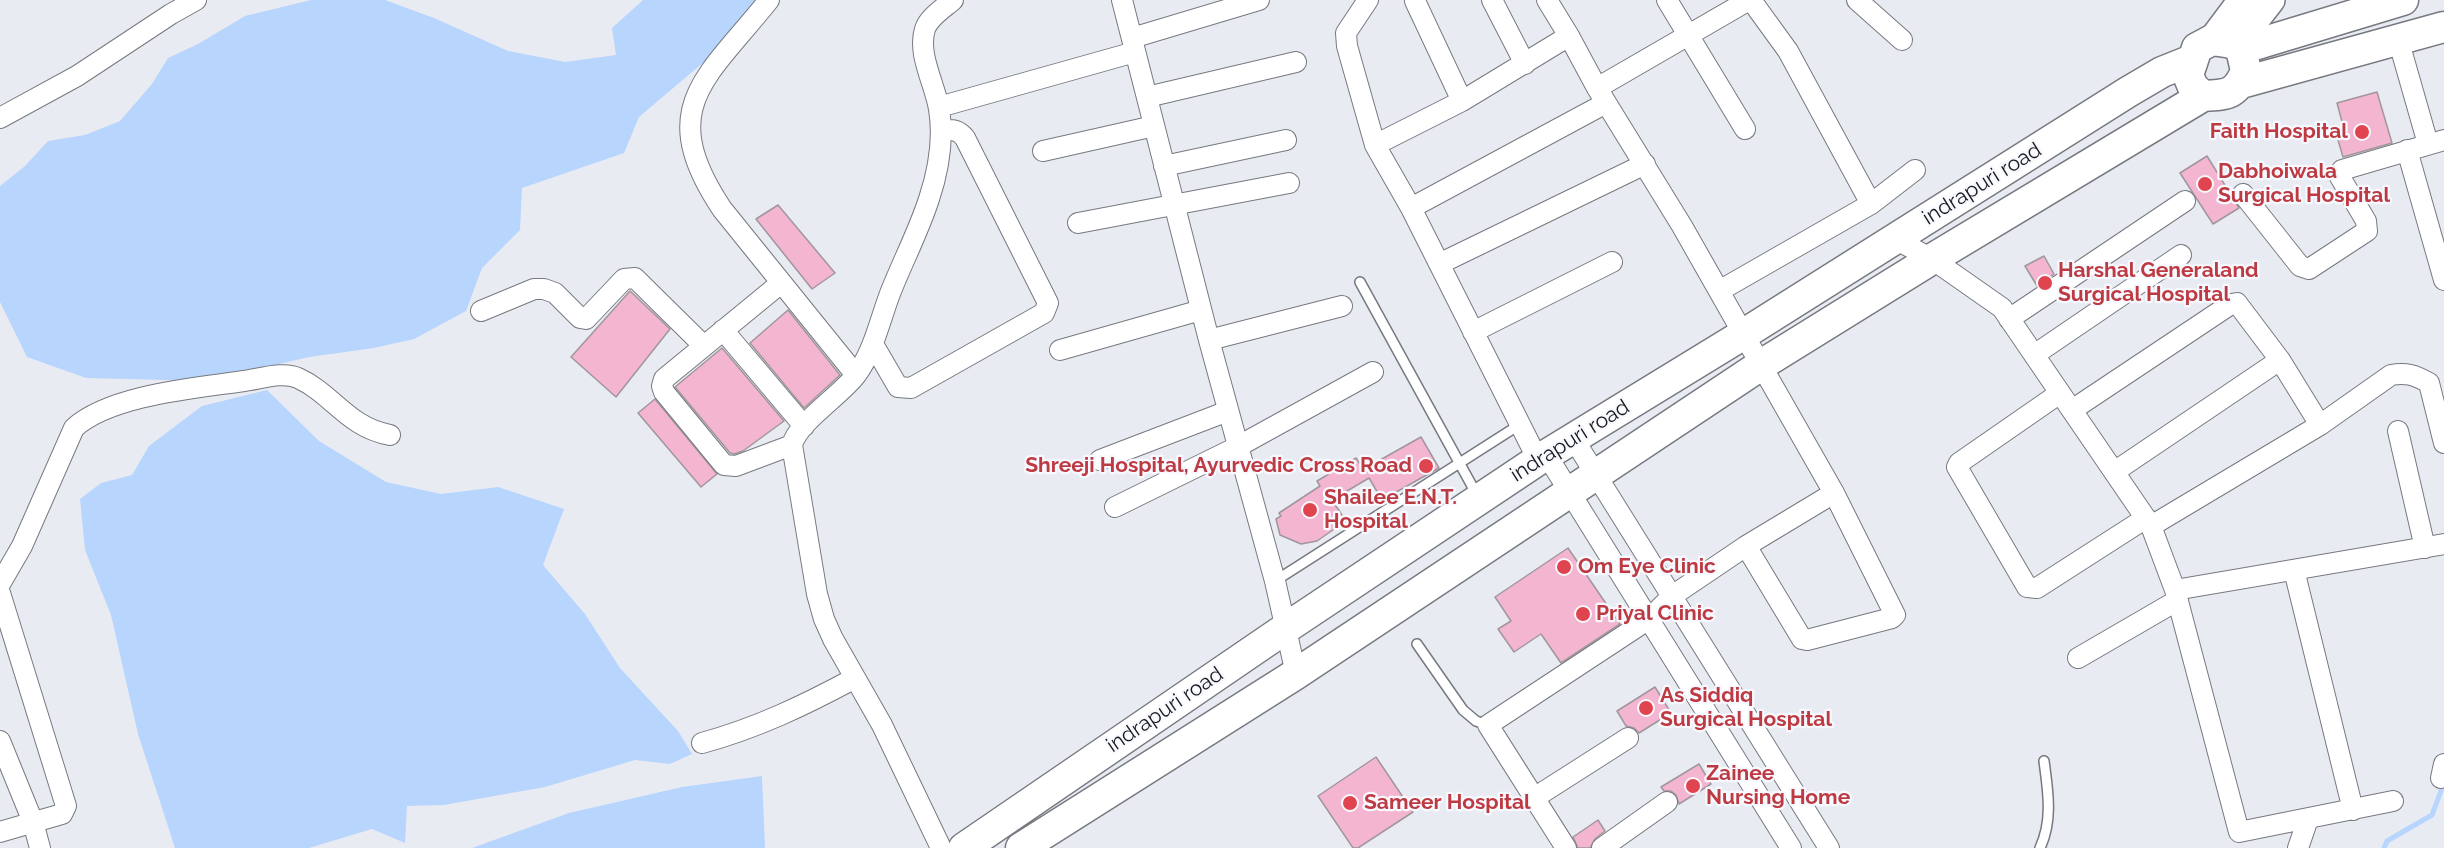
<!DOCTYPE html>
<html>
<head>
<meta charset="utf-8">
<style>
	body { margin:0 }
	canvas { display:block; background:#e9ebf3 }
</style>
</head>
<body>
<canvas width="2444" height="848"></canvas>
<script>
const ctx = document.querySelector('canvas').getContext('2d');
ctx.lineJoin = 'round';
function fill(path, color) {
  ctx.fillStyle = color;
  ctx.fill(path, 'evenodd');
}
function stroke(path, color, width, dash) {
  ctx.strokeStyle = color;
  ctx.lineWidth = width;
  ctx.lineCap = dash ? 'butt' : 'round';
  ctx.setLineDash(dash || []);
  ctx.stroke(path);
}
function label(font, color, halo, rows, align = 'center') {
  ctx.font = font + ' Raleway,sans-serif';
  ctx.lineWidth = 4.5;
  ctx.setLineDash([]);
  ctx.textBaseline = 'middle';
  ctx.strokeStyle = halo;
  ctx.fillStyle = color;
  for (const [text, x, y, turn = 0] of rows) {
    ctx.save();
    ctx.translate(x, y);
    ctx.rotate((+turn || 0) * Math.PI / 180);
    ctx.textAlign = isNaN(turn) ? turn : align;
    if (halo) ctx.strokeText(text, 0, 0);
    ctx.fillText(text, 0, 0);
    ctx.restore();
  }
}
fill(new Path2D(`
	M311,0H385L434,18L508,51L565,62L616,55L612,28L643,0H761L711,56L639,117L624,153L522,188L520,230L482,268L466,311L414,339L374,348L309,357L207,381L86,378L27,357L0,302V186L25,166L48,141L85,135L120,121L152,84L168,58L198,44L245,16Z
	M267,390L319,441L386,482L441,494L498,487L564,509L543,565L585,614L620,668L678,731L692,754L670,764L635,760L545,787L444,805L407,806L405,843L372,829L309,848H175L138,734L111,615L85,550L80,499L101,483L132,475L149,446L202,406Z
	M762,776L765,848H472L569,813L682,787Z`), '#b8d5fd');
stroke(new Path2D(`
	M2384,848L2387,841L2432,815L2444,783`), '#b8d5fd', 5);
const building = new Path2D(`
	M2377,92L2392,143L2343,157L2338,140L2346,137L2337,103Z
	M2207,156L2239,208L2213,224L2180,173Z
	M778,205L835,273L812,289L756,219Z
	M2044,256L2054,274L2037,286L2025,266Z
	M630,291L670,329L616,397L571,357Z
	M788,310L840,375L804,408L750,343Z
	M722,348L784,421L743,451L734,454L730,453L675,387Z
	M655,399L717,474L701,487L638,413Z
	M1421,437L1439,468L1382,500L1369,478L1332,500L1346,521L1317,541L1301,544L1280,535L1276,519L1281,516L1279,513L1320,486L1317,481L1356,458L1365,471L1364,469Z
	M1568,548L1620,624L1561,663L1541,634L1514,652L1498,629L1511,621L1495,597Z
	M1655,687L1671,713L1639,733L1634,728L1626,726L1617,711Z
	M1376,757L1413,812L1358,848H1353L1318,796Z
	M1699,764L1711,784L1679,804L1676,795L1671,791H1664L1661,787Z
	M1598,820L1605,831L1595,839L1590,848H1578L1573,837Z`);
fill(building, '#f3b5cf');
stroke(building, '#a0979b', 1.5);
const lane = new Path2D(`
	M1360,282L1477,495
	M1275,581L1519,425
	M1417,644L1463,710L1476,721L1488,725
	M2040,848C2053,820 2048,791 2044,761`);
const street = new Path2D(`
	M769,0C707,78 654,107 722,209L856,375
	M1122,0L1209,340L1275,581L1296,674
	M1368,0L1346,33L1347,46L1375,145L1411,208L1538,460
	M1492,0L1525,64
	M1547,0L1569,36L1597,88L1682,226L1761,365L1834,493L1895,615L1892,618L1807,640L1802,639L1746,546
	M1667,0L1745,129
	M1751,0L1788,51L1871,204
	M1857,0L1902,40
	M1415,1L1462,101
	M1132,38L1259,0
	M2398,39L2428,144
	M1597,88L1749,0
	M1147,97L1296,62
	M939,107L1135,52
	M0,118L77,76L171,14L196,0
	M1375,145L1462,101L1569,36
	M2407,150L2444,280
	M1043,151L1154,126
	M1164,166L1286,140
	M2243,194L2300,266L2309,269L2367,231L2366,221L2340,177L2342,170L2444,140
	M1411,208L1606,103
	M1078,223L1289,183
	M1895,239L1932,259L2002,308L2151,526L2175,590L2444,544
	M1439,264L1645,164
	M781,283L664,379L662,386L664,392L724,465L736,466L792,445
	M1719,291L1871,204L1915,170
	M481,311L534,289H544L555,293L580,318L586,319L624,279L635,278L704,346
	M2009,319L2185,201
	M723,330L804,426
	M1473,332L1612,262
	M1209,340L1342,306
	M873,344L898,387L911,388L1044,313L1048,303L965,138C958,129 953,130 942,130
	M1060,350L1201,310
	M2034,355L2181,255
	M2060,393L1959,463L1957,467L2027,587L2037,588L2146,518
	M2072,410L2231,304L2237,303L2280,360L2320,425
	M2398,431L2425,548
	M1573,438L1829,848
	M1546,454L1791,848
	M1100,460L1228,411
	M2114,472L2280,360
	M1115,507L1237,447L1373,372
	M2151,526L2320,425L2391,375C2406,372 2415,375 2429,383L2444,443
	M2294,570L2353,810
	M0,584L22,546L74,428C110,395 196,388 244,381C260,379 283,371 298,378C333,394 347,427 390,435
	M2175,590L2239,832L2393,801
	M0,593L66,806L62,814L0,832
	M2078,658L2178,600
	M0,741L33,822L40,848
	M702,743C757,728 805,705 855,678
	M2441,778L2444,764
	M1534,798L1628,738
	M941,848L882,725L833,639L824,619L817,594L792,445C798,422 840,396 856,375C874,351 880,319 891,291C903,261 919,230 929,199C939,169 944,140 939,109C935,84 917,54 925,29C929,17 944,8 953,0
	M1566,848L1488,725L1649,619L1672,596L1746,546L1834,493
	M1602,848L1667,802
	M2298,848L2308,819`);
const secondary = new Path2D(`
	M2212,40L2242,0
	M2236,45L2271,0`);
const primary = new Path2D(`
	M2212,40L2232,43L2241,49L2246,71C2236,95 2227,95 2203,96L2193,87L2188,75L2197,48Z
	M2241,49L2403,0
	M2241,83L2444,27
	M964,848L1286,628L1538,460L1744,334L2128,92L2162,72L2192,60
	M1021,848L1296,674L1761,365L1932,259L2203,96`);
stroke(lane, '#777980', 12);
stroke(street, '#777980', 22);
stroke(secondary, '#777980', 30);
stroke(primary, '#777980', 33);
stroke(lane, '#fff', 9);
stroke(street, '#fff', 20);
stroke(secondary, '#fff', 27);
stroke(primary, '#fff', 30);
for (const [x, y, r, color] of [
	[2362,132,8,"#e0444e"],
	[2205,184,8,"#e0444e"],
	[2045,283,8,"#e0444e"],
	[1426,466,8,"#e0444e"],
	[1310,510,8,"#e0444e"],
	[1564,567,8,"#e0444e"],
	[1583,614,8,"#e0444e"],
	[1646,708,8,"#e0444e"],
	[1693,786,8,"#e0444e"],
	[1350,803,8,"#e0444e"]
]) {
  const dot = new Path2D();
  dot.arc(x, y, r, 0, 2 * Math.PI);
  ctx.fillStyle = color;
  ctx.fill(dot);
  stroke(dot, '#f8f9fe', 2);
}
label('bold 21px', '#be3a42', '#f8f9fe', [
	["Faith Hospital",2348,132,"right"],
	["Dabhoiwala",2218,172],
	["Surgical Hospital",2218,196],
	["Harshal Generaland",2058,271],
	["Surgical Hospital",2058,295],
	["Shreeji Hospital, Ayurvedic Cross Road",1412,466,"right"],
	["Shailee E.N.T.",1324,498],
	["Hospital",1324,522],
	["Om Eye Clinic",1578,567],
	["Priyal Clinic",1596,614],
	["As Siddiq",1660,696],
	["Surgical Hospital",1660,720],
	["Zainee",1706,774],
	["Nursing Home",1706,798],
	["Sameer Hospital",1364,803]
], 'left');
label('21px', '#18191c', '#f8f9fe', [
	["indrapuri road",1982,184,-32],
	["indrapuri road",1570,441,-32],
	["indrapuri road",1165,710,-34]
]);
</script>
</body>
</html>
